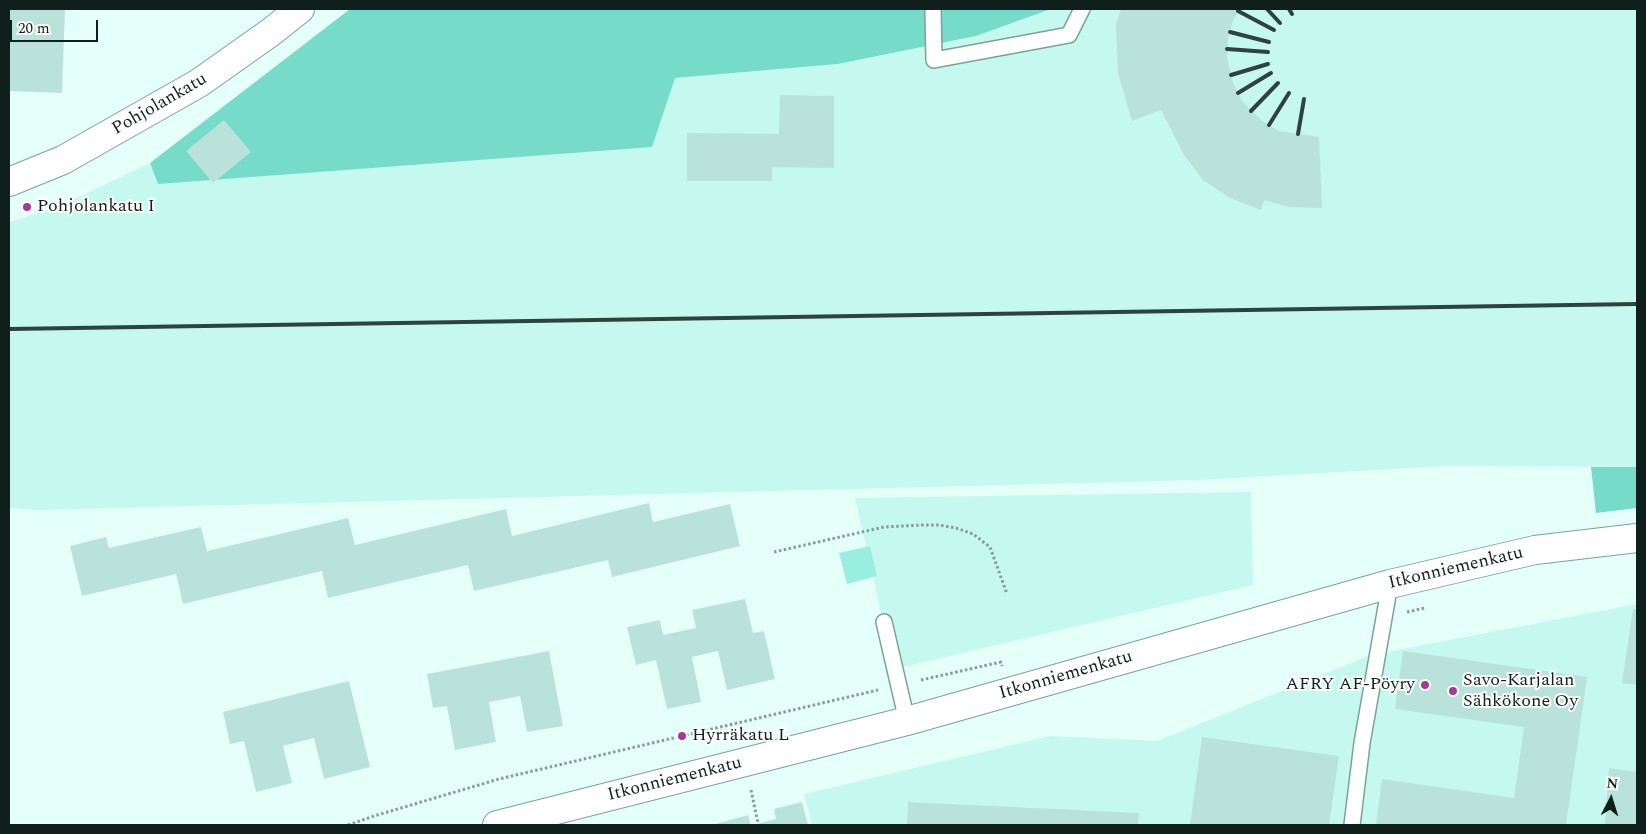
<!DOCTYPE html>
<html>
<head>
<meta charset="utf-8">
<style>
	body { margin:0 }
	#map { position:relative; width:1646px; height:834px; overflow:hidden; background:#e5fff9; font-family:Spectral,serif }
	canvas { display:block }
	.frame { position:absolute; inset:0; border:10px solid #0f1f1c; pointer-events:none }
	.north { position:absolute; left:1586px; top:774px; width:50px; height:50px; -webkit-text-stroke:4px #fff; paint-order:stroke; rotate:5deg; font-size:14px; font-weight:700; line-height:20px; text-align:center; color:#0f1f1c }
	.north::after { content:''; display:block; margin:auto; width:18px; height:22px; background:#0f1f1c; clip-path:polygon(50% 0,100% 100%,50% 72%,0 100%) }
	.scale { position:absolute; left:10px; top:20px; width:88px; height:22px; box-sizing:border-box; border:2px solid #0f1f1c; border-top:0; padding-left:6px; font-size:15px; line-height:18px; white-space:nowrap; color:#0f1f1c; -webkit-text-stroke:4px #fff; paint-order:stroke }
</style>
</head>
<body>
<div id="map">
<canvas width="1646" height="834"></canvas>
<div class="frame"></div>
<div class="north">N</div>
<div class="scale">20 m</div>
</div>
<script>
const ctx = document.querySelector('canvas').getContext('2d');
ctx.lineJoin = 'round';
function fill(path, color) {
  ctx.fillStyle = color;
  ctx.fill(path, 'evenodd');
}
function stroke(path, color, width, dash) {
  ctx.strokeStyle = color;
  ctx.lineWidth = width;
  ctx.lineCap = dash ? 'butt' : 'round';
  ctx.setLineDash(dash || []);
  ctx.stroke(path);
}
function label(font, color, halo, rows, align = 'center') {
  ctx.font = font + ' Spectral,serif';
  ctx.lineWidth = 4;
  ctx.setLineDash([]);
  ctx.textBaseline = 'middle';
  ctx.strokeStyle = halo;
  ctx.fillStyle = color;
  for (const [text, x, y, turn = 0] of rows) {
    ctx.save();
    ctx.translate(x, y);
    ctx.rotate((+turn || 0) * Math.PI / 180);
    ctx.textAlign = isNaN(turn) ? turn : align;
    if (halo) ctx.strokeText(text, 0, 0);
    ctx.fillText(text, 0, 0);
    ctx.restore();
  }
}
fill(new Path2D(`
	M1051,9H1637V467L1447,466L1199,480L38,510L9,508V222L58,207L150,163L158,184L675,78L838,64L976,36Z
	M1251,492L1253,585L894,669L855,498Z
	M1637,604V825H812L804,794L1050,736L1157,741L1371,655Z`), '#c5f9ef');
fill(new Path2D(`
	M870,546L877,576L847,584L839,553Z`), '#98eedf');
fill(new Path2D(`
	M350,9H1051L976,36L838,64L675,78L652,147L158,184L150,163Z
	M1591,467H1637V508L1596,513Z`), '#77dbca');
fill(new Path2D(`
	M9,9H65L62,93L9,91Z
	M1121,9H1240L1233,20L1228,39L1227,57L1233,83L1242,101L1261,120L1269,125L1279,131L1319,137L1322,208L1289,207L1264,200L1261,210L1230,198L1203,180L1184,155L1161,110L1132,121L1118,73L1116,24Z
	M780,95L834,96V168L772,167V181H687V133L779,134Z
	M224,120L251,152L213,183L186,151Z
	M649,503L653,522L730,504L740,546L612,577L608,560L474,591L468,565L328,598L322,571L183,604L176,574L82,596L70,546L106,537L109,548L201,527L207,551L348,518L355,545L506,509L512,536Z
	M745,599L753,633L764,631L775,679L727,690L718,651L692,657L701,702L667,709L656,660L636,665L627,627L660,620L663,635L696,628L692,610Z
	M1633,609L1637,610V685L1622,683Z
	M549,651L563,726L527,732L520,696L489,702L496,742L455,750L447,706L433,708L427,674Z
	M1403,651L1587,677L1566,825H1376L1382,779L1514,798L1524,727L1395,709Z
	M349,681L370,767L324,779L314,738L283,746L292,783L256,792L244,741L230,744L223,712Z
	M1202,737L1339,756L1329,825H1190Z
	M1609,768L1637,772V825H1605Z
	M802,802L808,825H753L776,819L774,809Z
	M908,802L1139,813L1138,825H907Z
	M748,815L751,825H712Z`), '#b9e3da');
const service = new Path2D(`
	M933,9L934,60L1069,35L1082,9
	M884,622L907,721
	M1352,825L1362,743L1390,584`);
const secondary = new Path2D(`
	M9,182L63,160L199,83L271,32L300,9
	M497,825L907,721L1390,584L1535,550L1637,538`);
stroke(service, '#7aa29a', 18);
stroke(secondary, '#7aa29a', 30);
stroke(new Path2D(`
	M774,552L884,527L922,525H939L956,528L973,534L990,547L1007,594
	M1407,612L1425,608
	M921,680L1001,662L1002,666
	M751,790L758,823
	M348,825L374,816L499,779L878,690`), '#869c97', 3, [2.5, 2.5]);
stroke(service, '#fff', 15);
stroke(secondary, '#fff', 28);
stroke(new Path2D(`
	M1267,9L1280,23
	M1289,9L1292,14
	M1238,11L1274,30
	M1230,32L1269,42
	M1227,49L1268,52
	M1231,75L1268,64
	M1238,93L1271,73
	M1251,111L1278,83
	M1269,125L1289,93
	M1298,134L1304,99
	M9,329L1637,304`), '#30423f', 4);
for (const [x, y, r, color] of [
	[27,207,5,"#a4399a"],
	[1425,685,5,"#a4399a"],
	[1453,691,5,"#a4399a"],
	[682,736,5,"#a4399a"]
]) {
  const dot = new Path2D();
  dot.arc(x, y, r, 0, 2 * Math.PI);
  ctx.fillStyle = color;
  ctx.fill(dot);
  stroke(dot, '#fff', 2);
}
label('18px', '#0f1f1c', '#fff', [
	["Pohjolankatu",160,105,-30],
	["Itkonniemenkatu",1456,569,-13],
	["Itkonniemenkatu",1066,676,-16],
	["Itkonniemenkatu",675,780,-14]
]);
label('18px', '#0f1f1c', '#fff', [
	["Pohjolankatu I",37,207],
	["Savo-Karjalan",1463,681],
	["Sähkökone Oy",1463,702],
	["AFRY AF-Pöyry",1415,685,"right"],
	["Hyrräkatu L",692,736]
], 'left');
</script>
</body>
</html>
